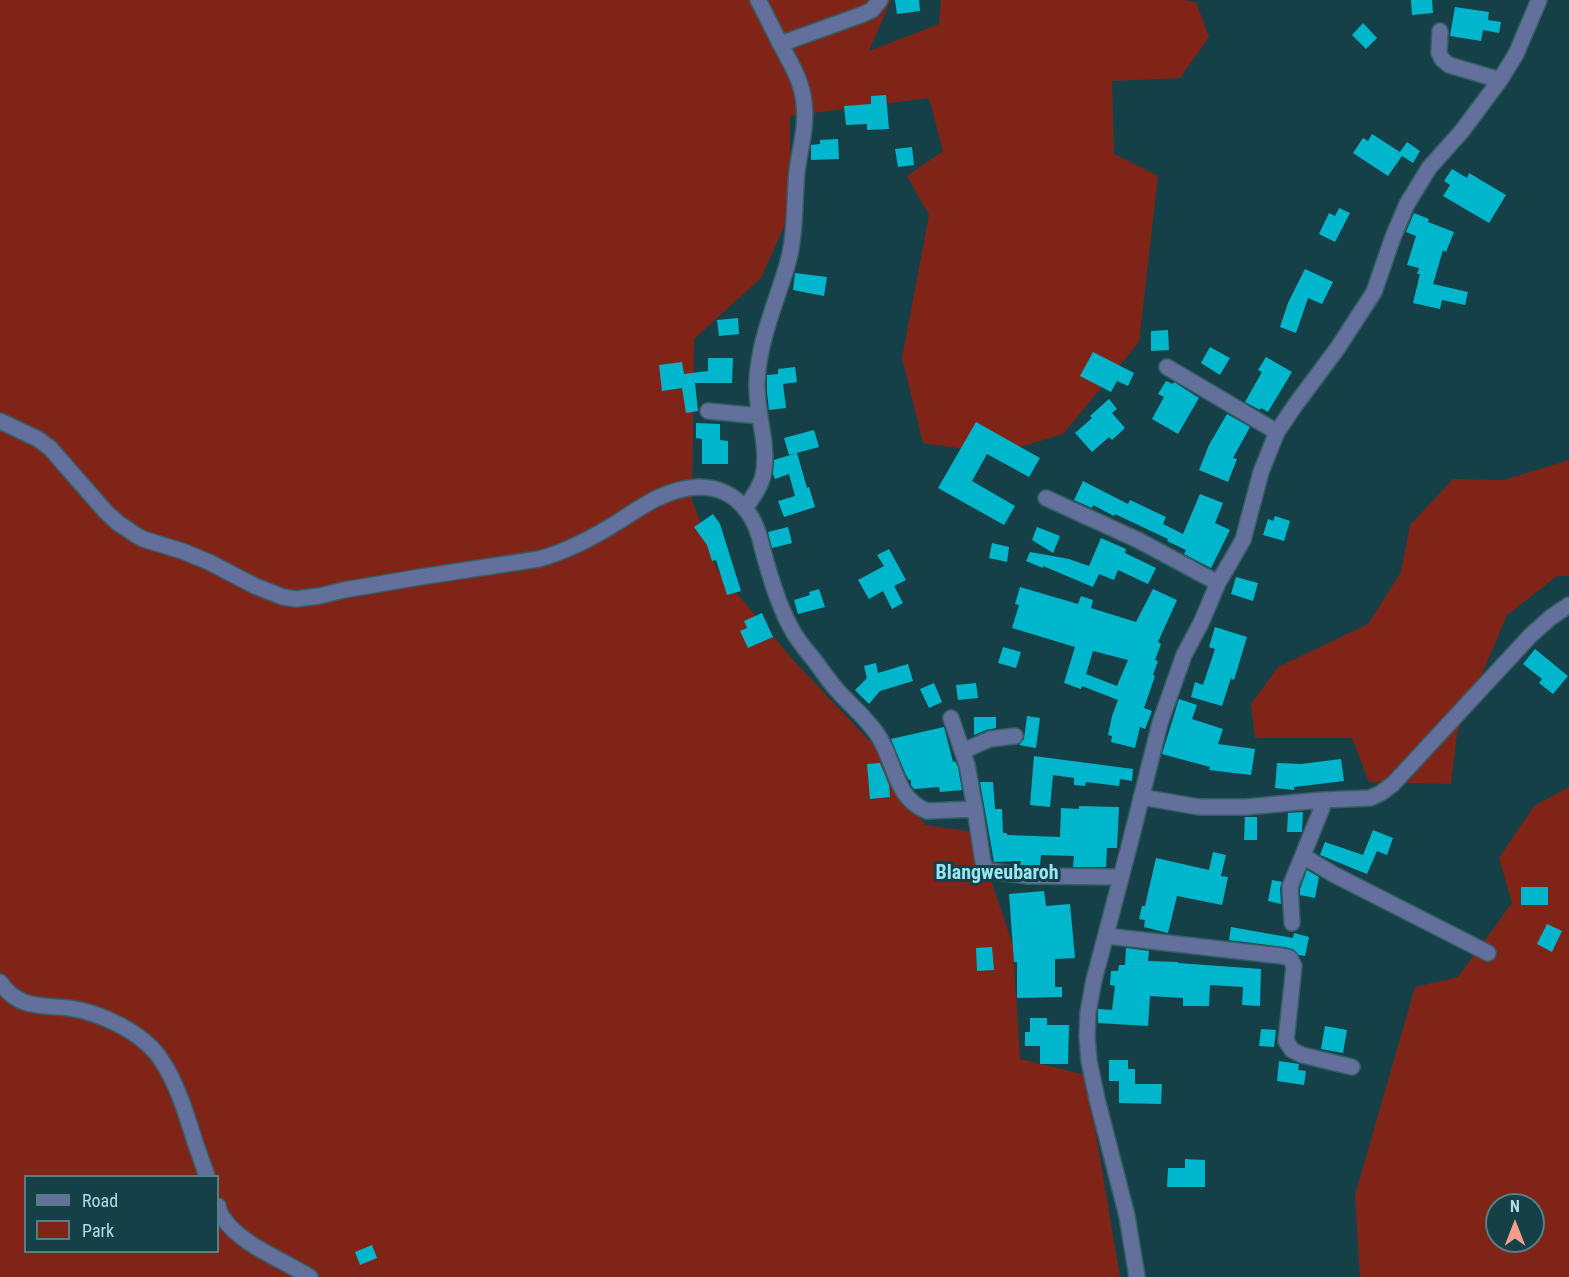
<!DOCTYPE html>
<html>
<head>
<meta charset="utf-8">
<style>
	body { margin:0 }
	#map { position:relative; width:1569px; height:1277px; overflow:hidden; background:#154047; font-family:"Roboto Condensed",sans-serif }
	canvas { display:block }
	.legend { position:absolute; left:24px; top:1175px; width:195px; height:78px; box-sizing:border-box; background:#154047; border:2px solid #557e85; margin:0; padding:8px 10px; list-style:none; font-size:18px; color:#b5dae1 }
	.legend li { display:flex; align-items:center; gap:12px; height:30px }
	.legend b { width:30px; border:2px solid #557e85 }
	.north { position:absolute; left:1485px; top:1193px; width:60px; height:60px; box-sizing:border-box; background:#154047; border:2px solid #557e85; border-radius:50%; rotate:0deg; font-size:16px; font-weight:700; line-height:24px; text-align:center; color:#b5dae1 }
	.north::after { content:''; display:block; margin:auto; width:21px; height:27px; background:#f59d8d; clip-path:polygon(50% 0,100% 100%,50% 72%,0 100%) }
</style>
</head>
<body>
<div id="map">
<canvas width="1569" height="1277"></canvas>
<ul class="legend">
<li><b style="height:8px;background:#62709b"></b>Road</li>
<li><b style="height:16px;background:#812418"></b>Park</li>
</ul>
<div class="north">N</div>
</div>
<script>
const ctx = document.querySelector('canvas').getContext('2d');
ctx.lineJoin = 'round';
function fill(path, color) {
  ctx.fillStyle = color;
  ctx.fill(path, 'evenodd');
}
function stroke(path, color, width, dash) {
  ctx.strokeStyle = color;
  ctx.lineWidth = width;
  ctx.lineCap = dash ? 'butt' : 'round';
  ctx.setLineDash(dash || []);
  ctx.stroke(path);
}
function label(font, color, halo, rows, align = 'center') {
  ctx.font = font + ' "Roboto Condensed",sans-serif';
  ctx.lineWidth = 6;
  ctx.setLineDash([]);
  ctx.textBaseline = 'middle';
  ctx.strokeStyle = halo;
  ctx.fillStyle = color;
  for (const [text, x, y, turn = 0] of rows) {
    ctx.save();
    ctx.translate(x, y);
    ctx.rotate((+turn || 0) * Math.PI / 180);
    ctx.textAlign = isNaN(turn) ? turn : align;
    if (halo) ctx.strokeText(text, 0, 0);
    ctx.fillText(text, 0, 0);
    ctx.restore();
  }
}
fill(new Path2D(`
	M0,0H891L869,51L939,24L941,0H1183L1196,2L1209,37L1180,78L1112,81L1114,154L1158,176L1139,342L1063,434L998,454L923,443L902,358L929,215L907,176L943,151L929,98L790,116V213L761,278L694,339L692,500L717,570L795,662L884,756L925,825L975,832L1013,946L1020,1059L1086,1075L1120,1277H0ZM26,1176H218V1252H26Z
	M1569,460V576H1557L1507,615L1457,733L1451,784L1369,782L1352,738H1255L1251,704L1278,667L1368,624L1401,572L1410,525L1453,479L1504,480Z
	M1569,787V1277H1360L1355,1195L1415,987L1458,977L1512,903L1499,858L1534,806ZM1497,1205H1533V1241H1497Z`), '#812418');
fill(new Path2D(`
	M895,0H919L920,11L897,14Z
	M1411,0H1432L1433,13L1412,15Z
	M1455,7L1489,12L1488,20L1501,22L1499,33L1483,30L1481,41L1450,36Z
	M1363,23L1377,38L1366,49L1352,35Z
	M886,95L889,129L867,130V124L846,125L844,106L871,104V96Z
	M1372,134L1400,152L1407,142L1420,151L1413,163L1402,156L1388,176L1353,153L1363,138L1368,141Z
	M838,139L839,159L811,160V145L820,144V140Z
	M912,147L914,165L898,167L895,149Z
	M1452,169L1467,178L1469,173L1506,195L1489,223L1443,196L1450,185L1444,181Z
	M1339,208L1350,213L1335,242L1319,234L1329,213L1335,216Z
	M1414,213L1429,219L1428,222L1454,232L1446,252L1443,250L1433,284L1468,292L1465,305L1442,300L1440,309L1413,303L1420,274H1417L1419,268L1407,265L1416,236L1406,232Z
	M1305,269L1333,282L1322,304L1308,298L1296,333L1280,327L1288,303Z
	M795,273L827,277L824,296L793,290Z
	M738,318L739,334L719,336L717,320Z
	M1168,330L1169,350L1151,351V331Z
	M1210,347L1230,358L1220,375L1201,363Z
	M1093,352L1134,373L1128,386L1117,381L1111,392L1080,376Z
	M1266,357L1292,372L1268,412L1261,408L1260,410L1245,402L1262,372L1258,370Z
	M708,358H733L732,383H695L698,411L686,413L682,388L662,391L659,365L682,362L684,374L708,371Z
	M795,367L797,382L783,384L786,408L769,410L767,392V375L778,374V369Z
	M1166,381L1173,384L1174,382L1199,398L1178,434L1152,419L1164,397L1158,394Z
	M1109,399L1117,409L1112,413L1125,428L1112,440L1109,437L1092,452L1075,433L1092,418L1090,416Z
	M1227,414L1250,427L1233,458L1237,459L1228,482L1199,470L1209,445Z
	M976,422L1040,458L1029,477L987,454L972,481L1015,506L1004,525L938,488Z
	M696,423L720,424V440L728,441V464H702V439L696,438Z
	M814,430L819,447L789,455L784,438Z
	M797,453L807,488L809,487L815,507L784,517L778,501L795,496L789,474L775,479L773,474L774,460Z
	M1083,481L1128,504L1130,500L1166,517L1163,524L1183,534L1200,494L1223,503L1215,523L1230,530L1211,568L1184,554L1186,550L1167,541L1168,539L1115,514L1114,516L1093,505L1092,508L1074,500Z
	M713,514L720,524L741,591L727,595L716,560L712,561L707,545L694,527Z
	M1275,516L1290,521L1284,541L1263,535L1268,519L1273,521Z
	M788,527L792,543L772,548L768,532Z
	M1037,527L1060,536L1053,553L1032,540Z
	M1101,538L1126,549L1125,553L1156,568L1148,584L1118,570L1114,580L1099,574L1093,587L1043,566V568L1026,561L1030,552L1069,559L1089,566Z
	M992,543L1009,547L1007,562L989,558Z
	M889,549L906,580L894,586L903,603L892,609L883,591L869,599L858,580L884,566L877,555Z
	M1236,577L1258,583L1253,601L1231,594Z
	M1020,587L1078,604L1081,596L1093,600L1091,608L1136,622L1153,589L1177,600L1158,642L1161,644L1155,660L1158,661L1153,675L1155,676L1144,708L1152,711L1145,729L1140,727L1135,748L1111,742L1112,736L1108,735L1112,716L1118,700L1082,686L1081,689L1064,683L1075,647L1012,628L1019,605L1015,604ZM1093,651L1128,660L1117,686L1086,674Z
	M819,589L825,607L798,614L794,600L810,595L809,592Z
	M762,613L773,637L748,648L740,631L747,628L744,621Z
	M1215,627L1247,637L1234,680L1231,678L1222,706L1191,697L1195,682L1203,685L1215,649L1209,647Z
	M1003,647L1021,652L1016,668L998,663Z
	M1535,649L1568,676L1553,694L1539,683L1542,679L1523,664Z
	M876,663L878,673L908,664L913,681L880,691L869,704L855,690L867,678L864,666Z
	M934,683L942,702L929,708L920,689Z
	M976,683L978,698L958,700L956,685Z
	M1179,699L1197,705L1192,719L1223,729L1218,744L1255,749L1251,775L1209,770L1210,767L1162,754Z
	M1027,716L1040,718L1036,748L1019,745L1024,739Z
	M974,717H996V728L986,730L974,735Z
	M944,727L953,762L955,761L958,767L962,790L940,792L939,787L914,789L911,785V780H909L906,775L891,739Z
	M1034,756L1133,769L1132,781L1120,779L1119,786L1086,782L1085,786L1074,785V778L1053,775L1050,807L1030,805Z
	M1341,759L1344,781L1294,787V790L1275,788L1277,763L1301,764Z
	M880,763L889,785L890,797L870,799L867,764Z
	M980,782H993L995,809H1002L1003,833H1007V835L1060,837L1061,808L1079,809V806L1119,807L1117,848H1107L1106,867H1073L1074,856L1041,855L1040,866L1020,865L1021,861L994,862Z
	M1303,812L1302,832H1287L1288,813Z
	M1245,817H1257V840H1244Z
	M1373,830L1393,838L1387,855L1377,851L1367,874L1320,855L1325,842L1363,855Z
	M1213,852L1226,855L1221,876L1228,877L1222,905L1177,896L1168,933L1144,927L1145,920L1139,919L1142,906H1145L1156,858L1209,870Z
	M1307,870L1319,877L1315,898L1300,895V889Z
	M1272,880L1282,882L1280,888L1281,904L1268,901Z
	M1521,887H1548V905H1521Z
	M1044,891L1046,906L1070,904L1075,958L1055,959V987H1062V997L1017,998V962H1014L1009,894Z
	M1547,924L1562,931L1552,952L1537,944Z
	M1231,927L1293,938L1294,933L1309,937L1305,956L1299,955L1293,949L1284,947L1229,940Z
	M992,947L994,970L977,971L976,948Z
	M1126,948L1149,951L1148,961L1178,962V963L1261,969L1260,1006L1242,1005L1243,987L1210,985L1209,1006H1183V998L1150,996L1148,1026L1098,1023V1009L1112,1010L1115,986L1110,985L1111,971H1118L1119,965H1125Z
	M1030,1018H1047V1025H1069L1068,1064H1040V1046H1025V1032H1030Z
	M1325,1026L1347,1030L1343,1053L1321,1049Z
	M1261,1029L1276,1030L1274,1047L1259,1046Z
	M1109,1060H1128V1069H1135V1084H1162L1161,1104L1119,1103V1081H1109Z
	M1279,1061L1299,1064L1298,1070L1306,1071L1304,1085L1277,1081Z
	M1185,1159L1205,1160V1187H1167L1168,1168H1185Z
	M372,1245L377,1258L360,1265L355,1252Z`), '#00b6cd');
const minor = new Path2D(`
	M1440,31L1439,53L1442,59L1449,65L1500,80
	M780,44L861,15L872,10L880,0
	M1167,367L1277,432
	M708,411L760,416
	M0,421L38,439L50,448L106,512L118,523L136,535L143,539L182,551L209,562L255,586L283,597L296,599L319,596L344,590L420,577L539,559C568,551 596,536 621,520C645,504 669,488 699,487C718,487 735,495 746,510C759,525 761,546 767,565C773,586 780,608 791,628C797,640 807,651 815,661C822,671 829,681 837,690C851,706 868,719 879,737C895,762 895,799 927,811L975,809L983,862L985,867L989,871L1028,876L1121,877
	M1046,498L1138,540L1218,583
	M745,508C752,498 760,488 763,476C770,446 755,411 757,381C759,339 777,301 788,262C796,232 794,201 797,171C800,148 807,127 804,103C802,81 791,64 781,45C773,30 766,15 758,0
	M951,718L967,765L975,809
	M963,751L990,739L1015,736
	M1141,797L1199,807H1246L1322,800V808L1290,887L1292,923
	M1322,800L1370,798L1381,793L1393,784L1530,636L1550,618L1569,605
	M1303,856L1333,874L1488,953
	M1106,936L1282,956L1290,958L1294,966L1286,1041L1292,1050L1302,1055L1352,1067
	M0,982C18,1009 41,1005 69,1008C99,1012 142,1032 160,1058C177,1083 186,1113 195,1142C199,1153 203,1165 207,1176
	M218,1206C219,1211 221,1216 224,1219C240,1244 285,1261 310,1277
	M1137,1277L1127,1216L1097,1099L1089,1061L1087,1036L1088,1012L1094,980L1130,843L1160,723L1184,655L1201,623L1218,583L1243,540L1261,472L1277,432L1296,404L1337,349L1374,292L1393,237L1407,204L1429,168L1462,131L1500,80L1516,54L1539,0`);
stroke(minor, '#355f66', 18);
stroke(minor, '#62709b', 15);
label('bold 20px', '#97e6f5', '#154047', [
	["Blangweubaroh",997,874]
]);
</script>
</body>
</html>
